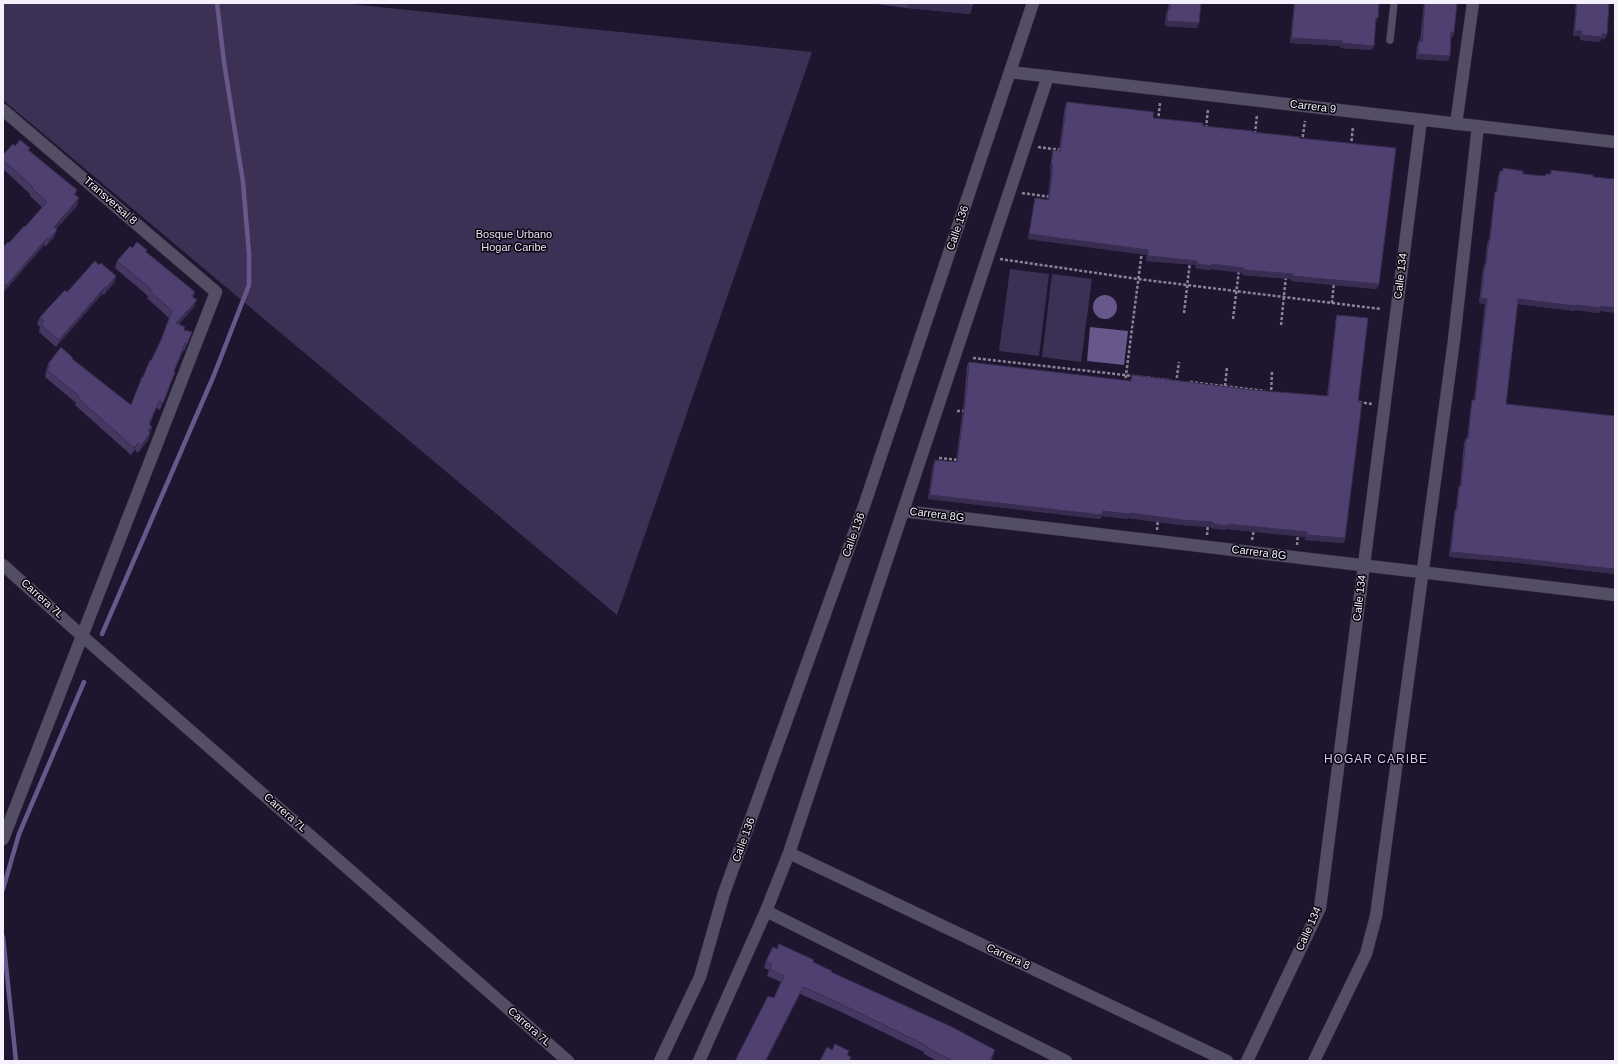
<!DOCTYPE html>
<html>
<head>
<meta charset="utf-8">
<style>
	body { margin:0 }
	#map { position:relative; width:1618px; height:1064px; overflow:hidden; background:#1e152f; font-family:Arial,sans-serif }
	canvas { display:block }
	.frame { position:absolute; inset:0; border:4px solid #f4f1fc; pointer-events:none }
</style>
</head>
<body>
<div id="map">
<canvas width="1618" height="1064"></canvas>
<div class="frame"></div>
</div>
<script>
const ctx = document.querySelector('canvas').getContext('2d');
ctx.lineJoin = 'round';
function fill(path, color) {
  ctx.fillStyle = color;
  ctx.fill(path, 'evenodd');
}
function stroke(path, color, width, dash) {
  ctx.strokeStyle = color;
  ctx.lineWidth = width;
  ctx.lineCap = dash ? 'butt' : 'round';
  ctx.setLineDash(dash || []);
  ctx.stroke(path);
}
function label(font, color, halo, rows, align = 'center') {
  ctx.font = font + ' Arial,sans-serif';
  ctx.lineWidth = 3;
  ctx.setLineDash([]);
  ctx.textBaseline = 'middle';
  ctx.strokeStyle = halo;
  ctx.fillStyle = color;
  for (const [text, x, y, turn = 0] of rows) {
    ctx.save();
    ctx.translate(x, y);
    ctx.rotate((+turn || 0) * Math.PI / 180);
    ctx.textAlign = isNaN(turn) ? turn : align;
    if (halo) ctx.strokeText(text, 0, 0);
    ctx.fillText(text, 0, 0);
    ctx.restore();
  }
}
fill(new Path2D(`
	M3,3H341L812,52L617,615L3,100Z
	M1010,269L1049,274L1039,356L999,351Z
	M1052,274L1092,279L1081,362L1042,357Z`), '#3c3154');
fill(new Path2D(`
	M1093 307a12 12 0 1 1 24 0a12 12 0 1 1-24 0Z
	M1090,327L1128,331L1124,365L1087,361Z`), '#68578b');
stroke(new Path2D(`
	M102,634L214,375L249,285V254L243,182L224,62L217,3
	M3,889L19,834L84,682
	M3,937L16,1061`), '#68578b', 4.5);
const service = new Path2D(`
	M1390,40L1394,3`);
const minor = new Path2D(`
	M1010,72L1615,142
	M3,110L216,292L3,839
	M1456,124L1473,3
	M903,511L1615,595
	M3,565L81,635L568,1061
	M789,853L1227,1061
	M766,911L1066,1061
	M660,1061L700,977L724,893L864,506L1033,3
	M699,1061L766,911L789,853L1048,76
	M1247,1061L1320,908L1421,120
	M1314,1061L1366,954L1376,916L1454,340L1478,126`);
stroke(service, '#382f48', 8);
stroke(minor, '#382f48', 13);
stroke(new Path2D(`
	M1158,121L1160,103
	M1206,128L1208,109
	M1255,134L1257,115
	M1302,142L1305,121
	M1351,146L1353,126
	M1038,147L1061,150
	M1022,193L1051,197
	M1000,259L1138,279L1381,309
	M1332,303L1334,282
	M1184,313L1190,262
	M1233,319L1239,270
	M1281,325L1286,276
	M973,358L1169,380
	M1190,382L1265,391
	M1125,383L1142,251
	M1176,383L1179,362
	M1225,386L1227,367
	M1271,395L1272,371
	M1359,402L1372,404
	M957,411H965
	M939,458L959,460
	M1157,530L1158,519
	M1207,535L1208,524
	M1252,540L1254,529
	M1297,545L1298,534`), '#8a8497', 2.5, [3, 2]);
stroke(service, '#544e64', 7);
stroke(minor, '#544e64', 12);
fill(new Path2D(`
	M876,3H973L970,14L907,8L876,4Z
	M1169,3H1201L1197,28L1165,26L1166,14L1168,9Z
	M1294,3H1379L1372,50L1340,48L1341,46L1290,43Z
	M1424,3H1457L1453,37H1451L1450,56L1448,61L1416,59L1417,46L1419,41L1420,42Z
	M1576,3H1609L1605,39H1601L1600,42L1580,40V36H1573Z
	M1067,102L1153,118L1203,126L1299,138L1377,289L1291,281V279L1242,275L1243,273L1211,269L1210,270L1195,268L1196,265L1146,261L1147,255L1028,239L1034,203L1035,198L1048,200L1051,170H1050L1052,155L1053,150L1059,151L1065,106Z
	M15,146L29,150L77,190L75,195L77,206L56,229L54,237L46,246L44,245L3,293V247L9,243L25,227L42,207L30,196V194L3,169V155Z
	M1503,168L1523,174L1545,176L1546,174H1550L1551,170L1600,311L1599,313L1575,310V311L1518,304L1506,404L1615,416V574L1511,562L1449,557L1454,515L1456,510L1458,490L1460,486L1464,443L1466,438L1467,439L1471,405L1472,400H1474L1485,304L1479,303L1483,268L1485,264L1487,244L1489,240L1494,197L1495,192H1496L1498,176L1500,171H1502Z
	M146,252L195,292L193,297L194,307L179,324L184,330L192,332L184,351H183L174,372H175L160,410L156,408L150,424L152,427L148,440L138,453L135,450L131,455L75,405L76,403L45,377L46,372V371L48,364L73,358V359L131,405L143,377L161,340L169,318L147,298L148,296L115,268L117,261Z
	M99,265L116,276L114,283L104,295L102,294L56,347L39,332L40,327L37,324L40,317L67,292Z
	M1337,315L1358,402L1344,543L1305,540L1306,537L1227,529L1226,530L1211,528V527L1180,525L1128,518V519L1102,516L1100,519L928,499L933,465L935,460L956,462L964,401L967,366L969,362L1130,381L1132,375L1253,390L1327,396L1336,319Z
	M766,961L813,962L831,972L993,1057L991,1061H937L924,1054V1052L837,1010L800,994L766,1061H735L774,998L781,982L767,976L769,970L764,968Z`), '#453762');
fill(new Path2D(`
	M909,3H954L973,5L970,14L907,8Z
	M1167,21L1199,23L1197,28L1165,26Z
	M1575,31H1582L1580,36H1573Z
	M1451,32H1454L1453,37H1449Z
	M1602,34H1607L1605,39H1601L1600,42L1580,40L1581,35Z
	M1292,38L1342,41L1341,46L1290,43Z
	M1342,43L1374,46L1372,50L1340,48Z
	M1418,54L1450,56L1448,61L1416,59Z
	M1051,165H1053L1051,170H1050Z
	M79,198L77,206L51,234L54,227Z
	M57,230L54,237L46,246L49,239Z
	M1029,234L1148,250L1147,255L1028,239Z
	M47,238L44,245L3,293L6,286Z
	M1148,256L1197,261L1196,265L1146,261Z
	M1197,264H1212L1244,268L1243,273L1211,269L1210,270L1195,268Z
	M1244,270L1293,274L1291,279L1242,275Z
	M116,276L114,283L104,295L106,288Z
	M1292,276L1379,284L1377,289L1291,281Z
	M105,287L102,294L56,347L59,340Z
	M1481,298L1487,299L1485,304L1479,303Z
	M1518,299L1615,308V313L1600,311L1599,313L1575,310V311L1517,304Z
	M197,300L194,307L174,330L176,323Z
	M152,427L148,440L138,453L141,446L148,430Z
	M138,443L135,450L131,455L134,448Z
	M930,495L1103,511L1130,513L1213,522L1211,527L1180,525L1128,518V519L1102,516L1100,519L928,499Z
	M1213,524H1228L1307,532L1306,537L1227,529L1226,530L1211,528Z
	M1307,535L1345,538L1344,543L1305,540Z
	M1451,552L1513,558L1615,569V574L1511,562L1449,557Z
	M803,987L800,994L766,1061H765Z`), '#382d50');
const building = new Path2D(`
	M954,3H973V5Z
	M1170,3H1201L1199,23L1167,21L1168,9H1170Z
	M1295,3H1379L1378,18H1376L1374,46L1342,43V41L1292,38Z
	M1425,3H1457L1454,32H1451L1450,56L1418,54L1419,41L1422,42Z
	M1577,3H1609L1607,34H1602V37L1581,35L1582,31H1575Z
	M1067,102L1154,112L1153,118L1203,123V126L1253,131L1252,132L1300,137L1299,138L1396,148L1379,284L1292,276L1293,274L1244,270V268L1212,264V266L1197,264V261L1148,256V250L1029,234L1035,198L1049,200L1053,165H1051L1053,150L1060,151Z
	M20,140L30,148L28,150L77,190L74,194L79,198L54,227L57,230L49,239L47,238L6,286L3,284V247L8,242L9,243L24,226L25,227L47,202L32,188L33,187L3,160V155L13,144L15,146Z
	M1503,168L1523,171V174L1545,176L1546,174H1551V170L1593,175V177L1615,179V308L1601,306V308L1577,305L1576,306L1518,299L1506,404L1615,416V569L1513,558L1451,552L1455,510H1457L1459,486H1461L1466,438L1468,439L1472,400H1475L1487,299L1481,298L1485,264H1486L1489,240H1490L1495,192H1497L1500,171H1503Z
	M137,242L147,250L146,252L195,292L191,296L197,300L176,323L185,327L184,330L192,332L187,344L185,343L174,371L175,372L163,403L159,401L149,424L152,427L148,430L150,433L141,446L138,443L134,448L78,398L79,396L47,370L50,366L48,364L61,347L73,358L72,359L131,405L142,377H143L150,360L151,361L161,340L172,311L150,291L151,289L117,261L130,246L132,248Z
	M95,261L99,265L101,263L116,276L106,288L105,287L59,340L41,325L44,321L40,317L65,290L67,292Z
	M1337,315L1368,318L1358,402H1362L1345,538L1307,535V532L1228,524V526L1213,524V522L1182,520L1130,513L1129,514L1103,511L1102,515L930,495L935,460L957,462L966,396L969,362L1131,381L1132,375L1253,390L1328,396Z
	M779,944L814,960L813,962L832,971L831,972L952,1027L995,1050L990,1061H953L926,1047L927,1046L839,1003L803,987L765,1061H735L768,996L774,998L784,976L770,969L772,964L766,961L773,947L777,949Z
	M835,1044L849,1051L847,1055L851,1057L849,1061H820L827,1047L832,1050Z`);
fill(building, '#504072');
stroke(building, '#382d50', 1);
label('11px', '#f4f1fc', '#07040e', [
	["Carrera 9",1313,107,7],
	["Transversal 8",110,201,41],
	["Calle 136",958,228,-71],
	["Calle 134",1401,276,-83],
	["Carrera 8G",937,515,7],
	["Calle 136",854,535,-70],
	["Carrera 8G",1259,553,7],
	["Calle 134",1360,598,-83],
	["Carrera 7L",42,599,42],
	["Carrera 7L",285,813,41],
	["Calle 136",744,840,-70],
	["Calle 134",1309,929,-66],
	["Carrera 8",1008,957,25],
	["Carrera 7L",529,1027,41]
]);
label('11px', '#e6e1f2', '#07040e', [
	["Bosque Urbano",514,235],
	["Hogar Caribe",514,248]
]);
ctx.letterSpacing = '1px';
label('12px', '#d6caf5', '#07040e', [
	["HOGAR CARIBE",1376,760]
]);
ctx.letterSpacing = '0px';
</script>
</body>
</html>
